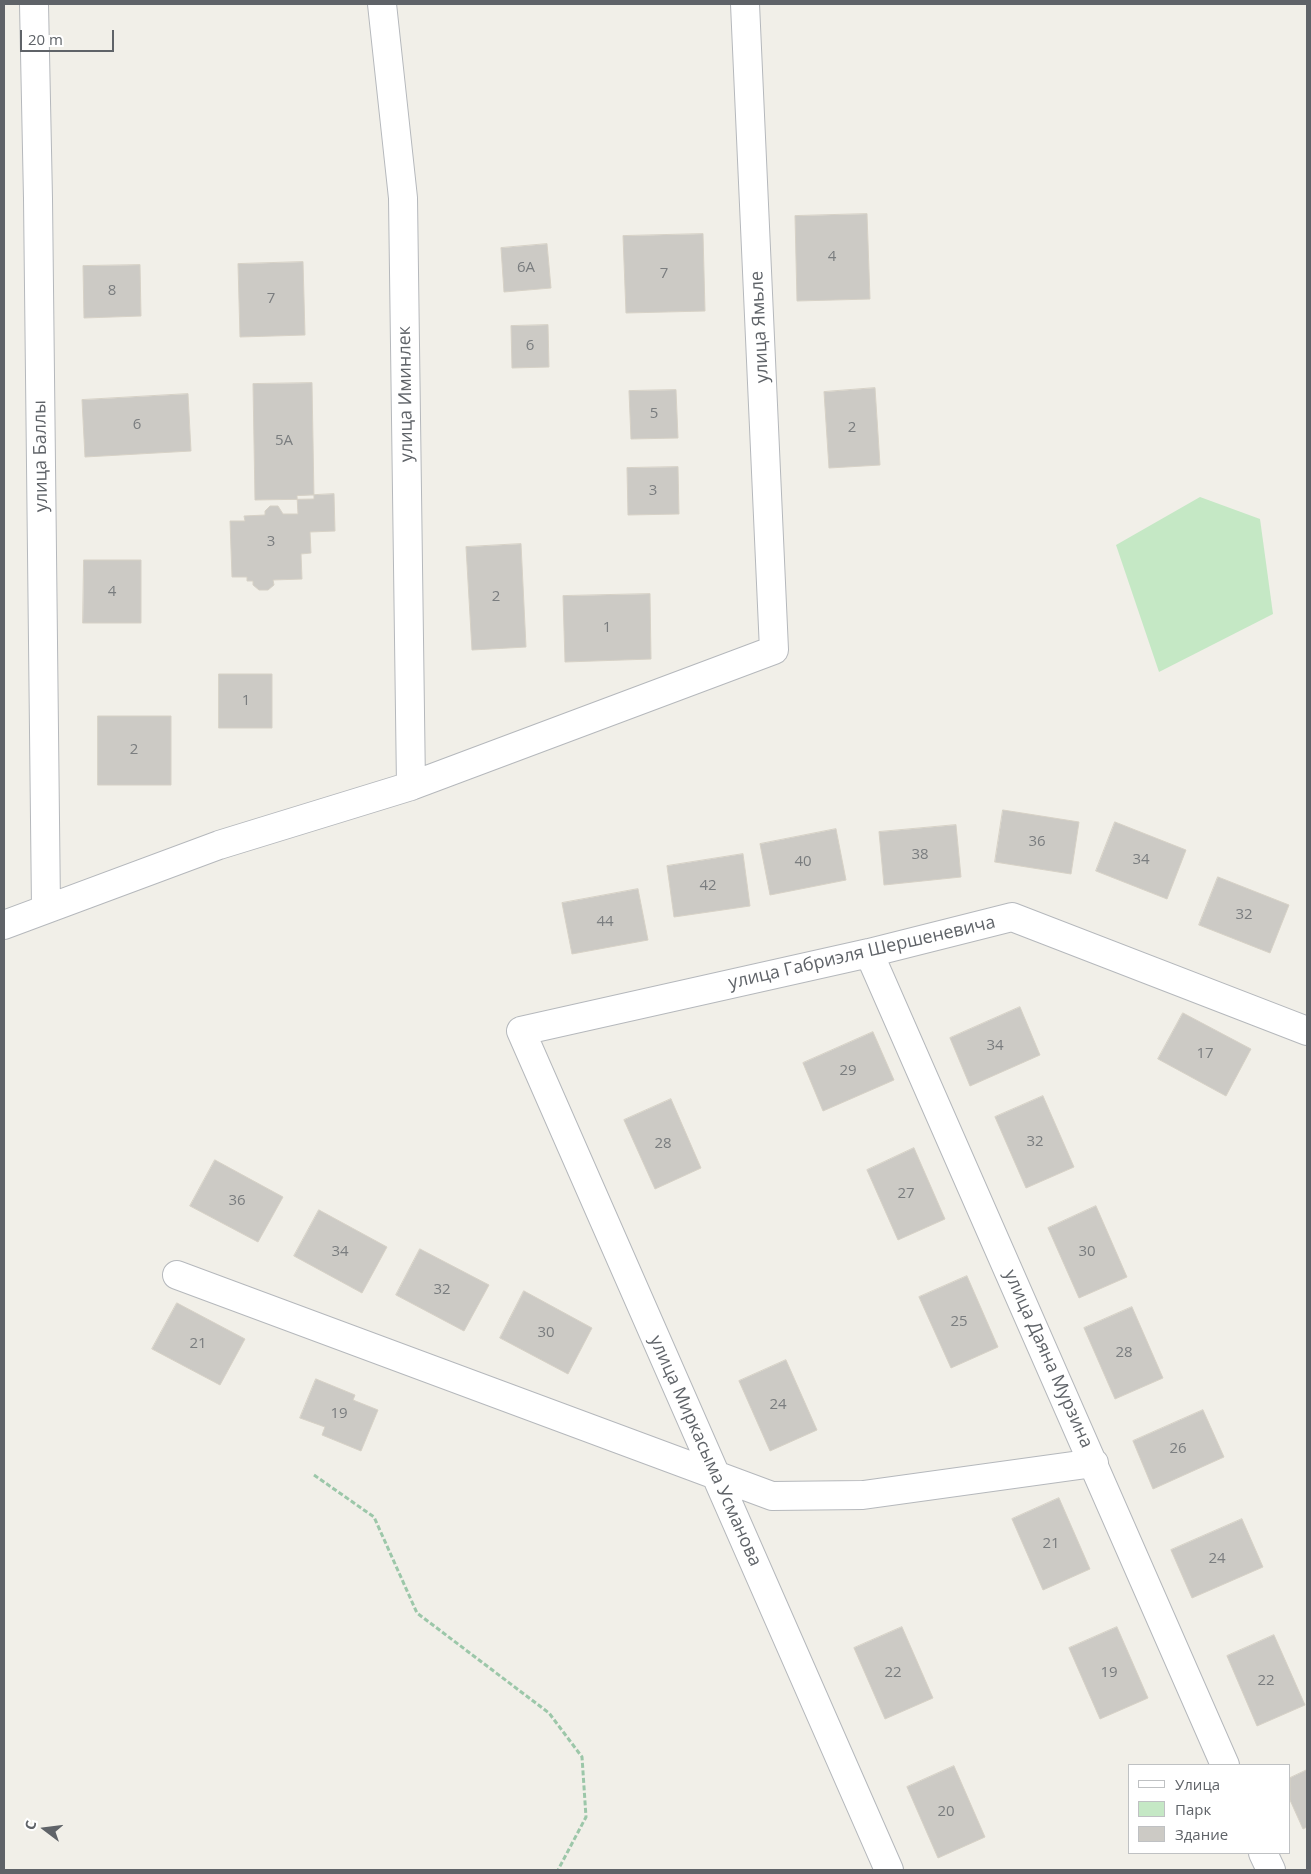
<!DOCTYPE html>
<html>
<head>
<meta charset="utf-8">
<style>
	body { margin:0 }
	#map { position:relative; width:1311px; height:1874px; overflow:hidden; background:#f1efe8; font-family:"Open Sans",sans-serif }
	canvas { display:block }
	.frame { position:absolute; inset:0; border:5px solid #5f6368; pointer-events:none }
	.legend { position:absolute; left:1128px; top:1764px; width:162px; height:90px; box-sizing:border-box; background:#fff; border:1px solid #bfc1c3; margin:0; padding:6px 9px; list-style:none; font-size:15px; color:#5f6368 }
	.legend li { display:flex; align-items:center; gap:10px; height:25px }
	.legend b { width:25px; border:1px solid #bfc1c3 }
	.north { position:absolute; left:20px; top:1804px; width:50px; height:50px; -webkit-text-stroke:4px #fff; paint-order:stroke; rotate:285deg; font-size:14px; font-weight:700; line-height:20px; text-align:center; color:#5f6368 }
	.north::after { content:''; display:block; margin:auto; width:18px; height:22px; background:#5f6368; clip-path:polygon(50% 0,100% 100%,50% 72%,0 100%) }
	.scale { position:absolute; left:20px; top:30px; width:94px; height:22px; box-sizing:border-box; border:2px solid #5f6368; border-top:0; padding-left:6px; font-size:15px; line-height:18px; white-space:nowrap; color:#5f6368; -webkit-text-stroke:4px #fff; paint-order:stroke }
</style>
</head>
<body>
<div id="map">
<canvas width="1311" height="1874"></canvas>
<div class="frame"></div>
<ul class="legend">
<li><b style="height:6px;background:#fff"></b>Улица</li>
<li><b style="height:14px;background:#c5e8c5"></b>Парк</li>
<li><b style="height:14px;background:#cccac5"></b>Здание</li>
</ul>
<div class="north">С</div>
<div class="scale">20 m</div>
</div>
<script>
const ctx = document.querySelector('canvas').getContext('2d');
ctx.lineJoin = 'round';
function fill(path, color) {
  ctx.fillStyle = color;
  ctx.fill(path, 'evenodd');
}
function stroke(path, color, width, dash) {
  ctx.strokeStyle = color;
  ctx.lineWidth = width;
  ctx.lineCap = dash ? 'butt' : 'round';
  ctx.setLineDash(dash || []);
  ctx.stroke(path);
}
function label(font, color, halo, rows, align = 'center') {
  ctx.font = font + ' "Open Sans",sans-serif';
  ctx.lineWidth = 4;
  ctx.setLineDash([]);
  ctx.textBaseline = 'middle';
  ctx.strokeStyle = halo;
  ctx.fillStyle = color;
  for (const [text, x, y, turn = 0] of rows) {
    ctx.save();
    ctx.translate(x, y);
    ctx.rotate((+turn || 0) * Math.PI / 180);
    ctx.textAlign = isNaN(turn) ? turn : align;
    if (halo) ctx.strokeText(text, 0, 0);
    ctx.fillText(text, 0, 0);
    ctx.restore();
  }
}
fill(new Path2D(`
	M1200,497L1260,519L1273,614L1159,672L1116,545Z`), '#c5e8c5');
const building = new Path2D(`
	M867,214L870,299L797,301L795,216Z
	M703,234L705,311L626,313L623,236Z
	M547,244L551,288L504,292L501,248Z
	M303,262L305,335L240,337L238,264Z
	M140,265L141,316L84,318L83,266Z
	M548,325L549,367L512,368L511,326Z
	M312,383L314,499L255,500L253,384Z
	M875,388L880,465L829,468L824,392Z
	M676,390L678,438L631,439L629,391Z
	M188,394L191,451L85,457L82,400Z
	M678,467L679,514L628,515L627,468Z
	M334,494L335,531L310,532L311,553L301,554L302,579L273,580L274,585L268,590H259L253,585V581H247V577H232L230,521H245L244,516L265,515V511L270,506H278L283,514H298L297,496Z
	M521,544L526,647L472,650L466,547Z
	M84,560H141V623H83Z
	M650,594L651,659L565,662L563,596Z
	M219,674H272V728H219Z
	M98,716H171V785H98Z
	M1003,810L1079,822L1071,874L995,862Z
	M1115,822L1186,850L1167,899L1096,871Z
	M956,825L961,877L884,885L879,832Z
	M836,829L846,880L770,895L760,844Z
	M743,854L750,906L674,917L667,866Z
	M1218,877L1289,905L1270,953L1199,925Z
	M638,889L648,940L572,954L562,903Z
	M1020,1007L1040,1055L970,1086L950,1038Z
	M1183,1013L1251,1049L1226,1096L1158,1059Z
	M873,1032L894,1080L823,1111L803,1063Z
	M1043,1096L1074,1167L1026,1188L995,1117Z
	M671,1099L701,1168L655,1189L624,1120Z
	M914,1148L945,1219L898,1240L867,1170Z
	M215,1160L283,1197L258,1242L190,1206Z
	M1096,1206L1127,1277L1079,1298L1048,1228Z
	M319,1210L387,1247L362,1293L294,1256Z
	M420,1249L489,1285L464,1331L396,1295Z
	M967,1276L998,1347L951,1368L919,1297Z
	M524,1291L592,1328L568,1374L500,1338Z
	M177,1303L245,1339L220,1385L152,1349Z
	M1132,1307L1163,1378L1115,1399L1084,1328Z
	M786,1360L817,1430L770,1451L739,1381Z
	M316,1379L355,1395L353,1400L378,1410L361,1451L322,1435L325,1427L300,1418Z
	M1203,1410L1224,1457L1153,1489L1133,1441Z
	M1059,1498L1090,1569L1043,1590L1012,1519Z
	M1242,1519L1263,1567L1192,1598L1171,1550Z
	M902,1627L933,1698L885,1719L854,1648Z
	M1117,1627L1148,1698L1100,1719L1069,1648Z
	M1274,1635L1305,1705L1257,1726L1227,1656Z
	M954,1766L985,1837L938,1858L907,1787Z
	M1307,1770V1827L1303,1829L1290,1800V1778Z`);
fill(building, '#cccac5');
stroke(building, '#d6d1c6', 1);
const minor = new Path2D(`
	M34,4L38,199L46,908
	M382,4L403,198L411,786
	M4,925L219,845L411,786L774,650L745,4
	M869,953L1225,1765
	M177,1275L772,1496L863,1495L1094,1463
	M1263,1853L1271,1870
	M889,1870L521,1031L869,953L1012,917L1307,1031`);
stroke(minor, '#b5b8bc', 30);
stroke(new Path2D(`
	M314,1475L374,1517L417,1613L549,1713L582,1757L586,1817L558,1870`), '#9cc7a9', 3, [5, 2.5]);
stroke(minor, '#fff', 28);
label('15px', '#7a7d7f', null, [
	["4",832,257],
	["6А",526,268],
	["7",664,274],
	["8",112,291],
	["7",271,299],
	["6",530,346],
	["5",654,414],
	["6",137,425],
	["2",852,428],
	["5А",284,441],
	["3",653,491],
	["3",271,542],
	["4",112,592],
	["2",496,597],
	["1",607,628],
	["1",246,701],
	["2",134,750],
	["36",1037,842],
	["38",920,855],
	["34",1141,860],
	["40",803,862],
	["42",708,886],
	["32",1244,915],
	["44",605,922],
	["34",995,1046],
	["17",1205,1054],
	["29",848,1071],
	["32",1035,1142],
	["28",663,1144],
	["27",906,1194],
	["36",237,1201],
	["34",340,1252],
	["30",1087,1252],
	["32",442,1290],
	["25",959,1322],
	["30",546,1333],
	["21",198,1344],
	["28",1124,1353],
	["24",778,1405],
	["19",339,1414],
	["26",1178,1449],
	["21",1051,1544],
	["24",1217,1559],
	["22",893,1673],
	["19",1109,1673],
	["22",1266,1681],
	["20",946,1812]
]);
label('18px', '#5f6368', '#fff', [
	["улица Ямьле",760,327,-93],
	["улица Иминлек",406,394,-91],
	["улица Баллы",41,456,-91],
	["улица Габриэля Шершеневича",862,953,-13],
	["улица Даяна Мурзина",1048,1359,66],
	["улица Миркасыма Усманова",705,1451,66]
]);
</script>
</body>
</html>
